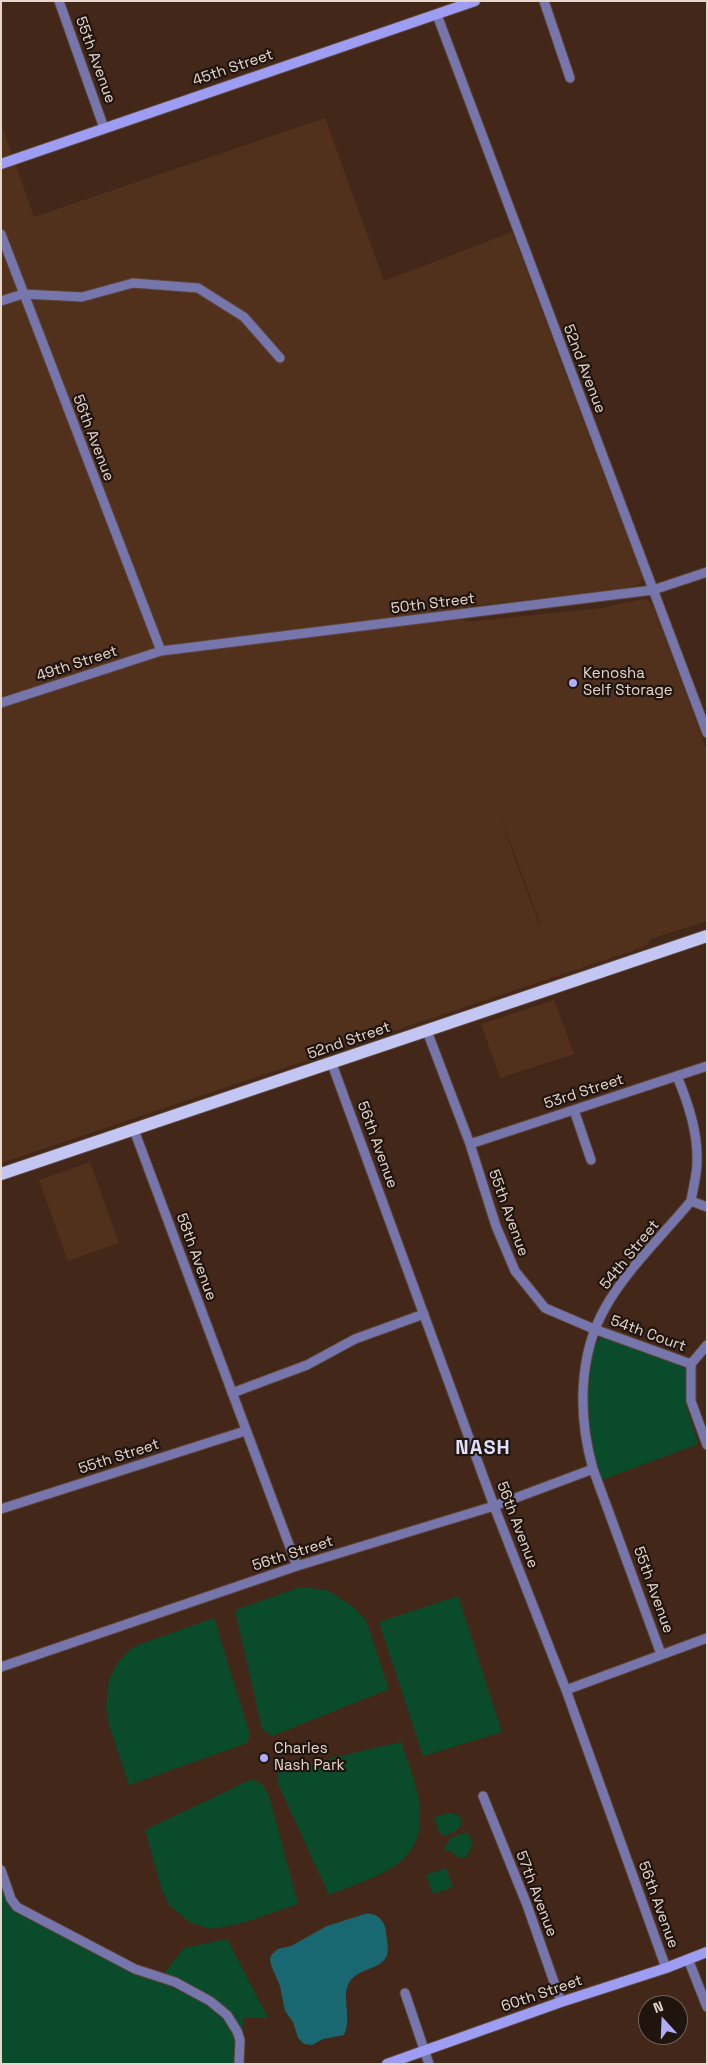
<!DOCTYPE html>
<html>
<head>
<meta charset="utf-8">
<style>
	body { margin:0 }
	#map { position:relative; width:708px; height:2065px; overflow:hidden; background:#432819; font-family:"Space Grotesk",sans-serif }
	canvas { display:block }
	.frame { position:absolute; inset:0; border:2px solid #e7d6cc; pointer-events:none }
	.north { position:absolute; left:638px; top:1995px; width:50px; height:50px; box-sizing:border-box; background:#20150e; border:1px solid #70625a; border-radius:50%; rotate:340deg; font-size:14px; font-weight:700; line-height:20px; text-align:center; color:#e7d6cc }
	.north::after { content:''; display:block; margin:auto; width:18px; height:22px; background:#b0aefa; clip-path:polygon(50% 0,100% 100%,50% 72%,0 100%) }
</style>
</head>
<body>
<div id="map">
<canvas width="708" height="2065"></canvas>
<div class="frame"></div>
<div class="north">N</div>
</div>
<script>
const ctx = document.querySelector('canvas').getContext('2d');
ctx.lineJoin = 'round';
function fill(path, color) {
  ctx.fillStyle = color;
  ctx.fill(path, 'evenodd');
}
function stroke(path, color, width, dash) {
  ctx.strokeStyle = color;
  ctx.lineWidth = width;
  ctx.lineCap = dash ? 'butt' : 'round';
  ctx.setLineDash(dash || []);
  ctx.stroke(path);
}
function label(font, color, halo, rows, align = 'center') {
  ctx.font = font + ' "Space Grotesk",sans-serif';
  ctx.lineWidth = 4.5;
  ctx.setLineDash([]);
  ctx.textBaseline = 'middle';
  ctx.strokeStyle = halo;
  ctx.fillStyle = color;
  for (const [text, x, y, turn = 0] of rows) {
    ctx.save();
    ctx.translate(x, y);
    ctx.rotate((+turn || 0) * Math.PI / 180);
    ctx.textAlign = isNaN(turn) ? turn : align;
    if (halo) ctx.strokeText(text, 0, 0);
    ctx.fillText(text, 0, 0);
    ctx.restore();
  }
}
fill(new Path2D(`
	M325,118L384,281L512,232L643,579L639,584L629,588L464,607L465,622L602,608L643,599L648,600L652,604L707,751V921L650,939L648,944L641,948L1,1163V123L34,217ZM496,804L540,923L539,924L516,862Z
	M554,1000L574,1054L500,1078L481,1024Z
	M90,1162L119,1243L68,1261L39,1180Z`), '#51301c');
fill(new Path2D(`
	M603,1336L681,1366L687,1370L686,1405L698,1444L602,1480C598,1468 593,1455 591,1442C587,1423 583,1346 603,1336Z
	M301,1587L327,1590L352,1606L366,1620L389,1689L272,1736L262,1729L235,1610Z
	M458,1596L502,1732L423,1756L379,1622Z
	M214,1618L250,1735L247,1743L129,1785L109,1725L106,1707L109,1680L118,1662L129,1650L141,1644Z
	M401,1742C417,1787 441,1843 386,1871C368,1881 348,1887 329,1895L279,1786L277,1775L280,1770Z
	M252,1779L263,1785L269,1796L298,1904L239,1924L211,1929L189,1922L169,1905L161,1887L145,1830Z
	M448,1813L459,1815L462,1824L457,1830L445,1836L439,1832L434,1817Z
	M467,1832L473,1843L466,1857L458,1858L455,1854L444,1849L450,1838Z
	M446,1868L453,1887L433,1894L426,1875Z
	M1,1870L11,1899L135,1969L163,1974L184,1948L227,1939L268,2018H243L242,2064H1Z`), '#094b2b');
fill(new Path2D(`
	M365,1914C372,1913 378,1915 382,1921C386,1926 386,1933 387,1940C394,1975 358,1962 348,1985C342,1998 352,2018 344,2035L323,2039L312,2045L304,2044L298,2038L293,2022L285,2011L280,1986L271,1965L270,1959L272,1954L278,1949L291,1946L327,1926Z`), '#186771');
const street = new Path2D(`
	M59,1L104,128
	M544,1L570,78
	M437,15L707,733
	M1,234L161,651
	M1,301L23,294L82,297L133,283L198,288L244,317L280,358
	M1,703L161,651L653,590L707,572
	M427,1031L470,1144L496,1226L515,1271L545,1308L594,1329L691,1364
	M332,1064L494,1506L566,1690L666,1968
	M677,1076C688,1103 698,1132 697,1162C697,1175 693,1188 691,1201
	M574,1110L591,1160
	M134,1130L297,1566
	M470,1144L707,1066
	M691,1201L707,1207
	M691,1364V1401L707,1445
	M691,1364L707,1345
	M232,1393L307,1365L355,1339L424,1314
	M1,1509L245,1431
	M661,1654L593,1469C578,1417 578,1356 605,1308C626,1270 663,1235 691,1201
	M1,1667L297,1566L494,1506L593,1469
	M566,1690L707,1638
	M483,1796L527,1905L561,2002
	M1,1870L11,1899L17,1907L135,1969L175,1982L210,2001L227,2015L237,2031L240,2040L239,2064
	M688,1959L707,2007
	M405,1993L429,2064`);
const secondary = new Path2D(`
	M1,164L475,1
	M387,2064L561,2002L666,1968L707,1952`);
const primary = new Path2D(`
	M1,1174L707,936`);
stroke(street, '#5d4436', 11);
stroke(secondary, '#5d4436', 12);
stroke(primary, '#5d4436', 14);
stroke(street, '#7676ac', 9);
stroke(secondary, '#9e9df4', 10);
stroke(primary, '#c3c5f2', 12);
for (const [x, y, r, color] of [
	[573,683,5,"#b0aefa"],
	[264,1758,5,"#b0aefa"]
]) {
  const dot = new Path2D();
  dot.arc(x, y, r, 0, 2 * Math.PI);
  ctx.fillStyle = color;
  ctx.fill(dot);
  stroke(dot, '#20150e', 2);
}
label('15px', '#e7d6cc', '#20150e', [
	["55th Avenue",95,60,70],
	["45th Street",233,68,-19],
	["52nd Avenue",584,369,69],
	["56th Avenue",93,438,69],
	["50th Street",433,604,-7],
	["49th Street",77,664,-18],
	["52nd Street",349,1041,-19],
	["53rd Street",584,1092,-18],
	["56th Avenue",377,1145,70],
	["55th Avenue",508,1213,70],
	["54th Street",630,1255,-51],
	["58th Avenue",196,1257,70],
	["54th Court",648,1334,20],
	["55th Street",119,1457,-18],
	["56th Avenue",517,1525,69],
	["56th Street",293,1554,-18],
	["55th Avenue",653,1590,70],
	["57th Avenue",536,1894,69],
	["56th Avenue",658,1905,70],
	["60th Street",542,1994,-19]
]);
label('15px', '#e7d6cc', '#20150e', [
	["Kenosha",583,674],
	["Self Storage",583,691],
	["Charles",274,1749],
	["Nash Park",274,1766]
], 'left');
ctx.letterSpacing = '1px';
label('bold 20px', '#e0e0fe', '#20150e', [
	["NASH",483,1449]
]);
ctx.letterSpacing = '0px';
</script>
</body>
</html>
